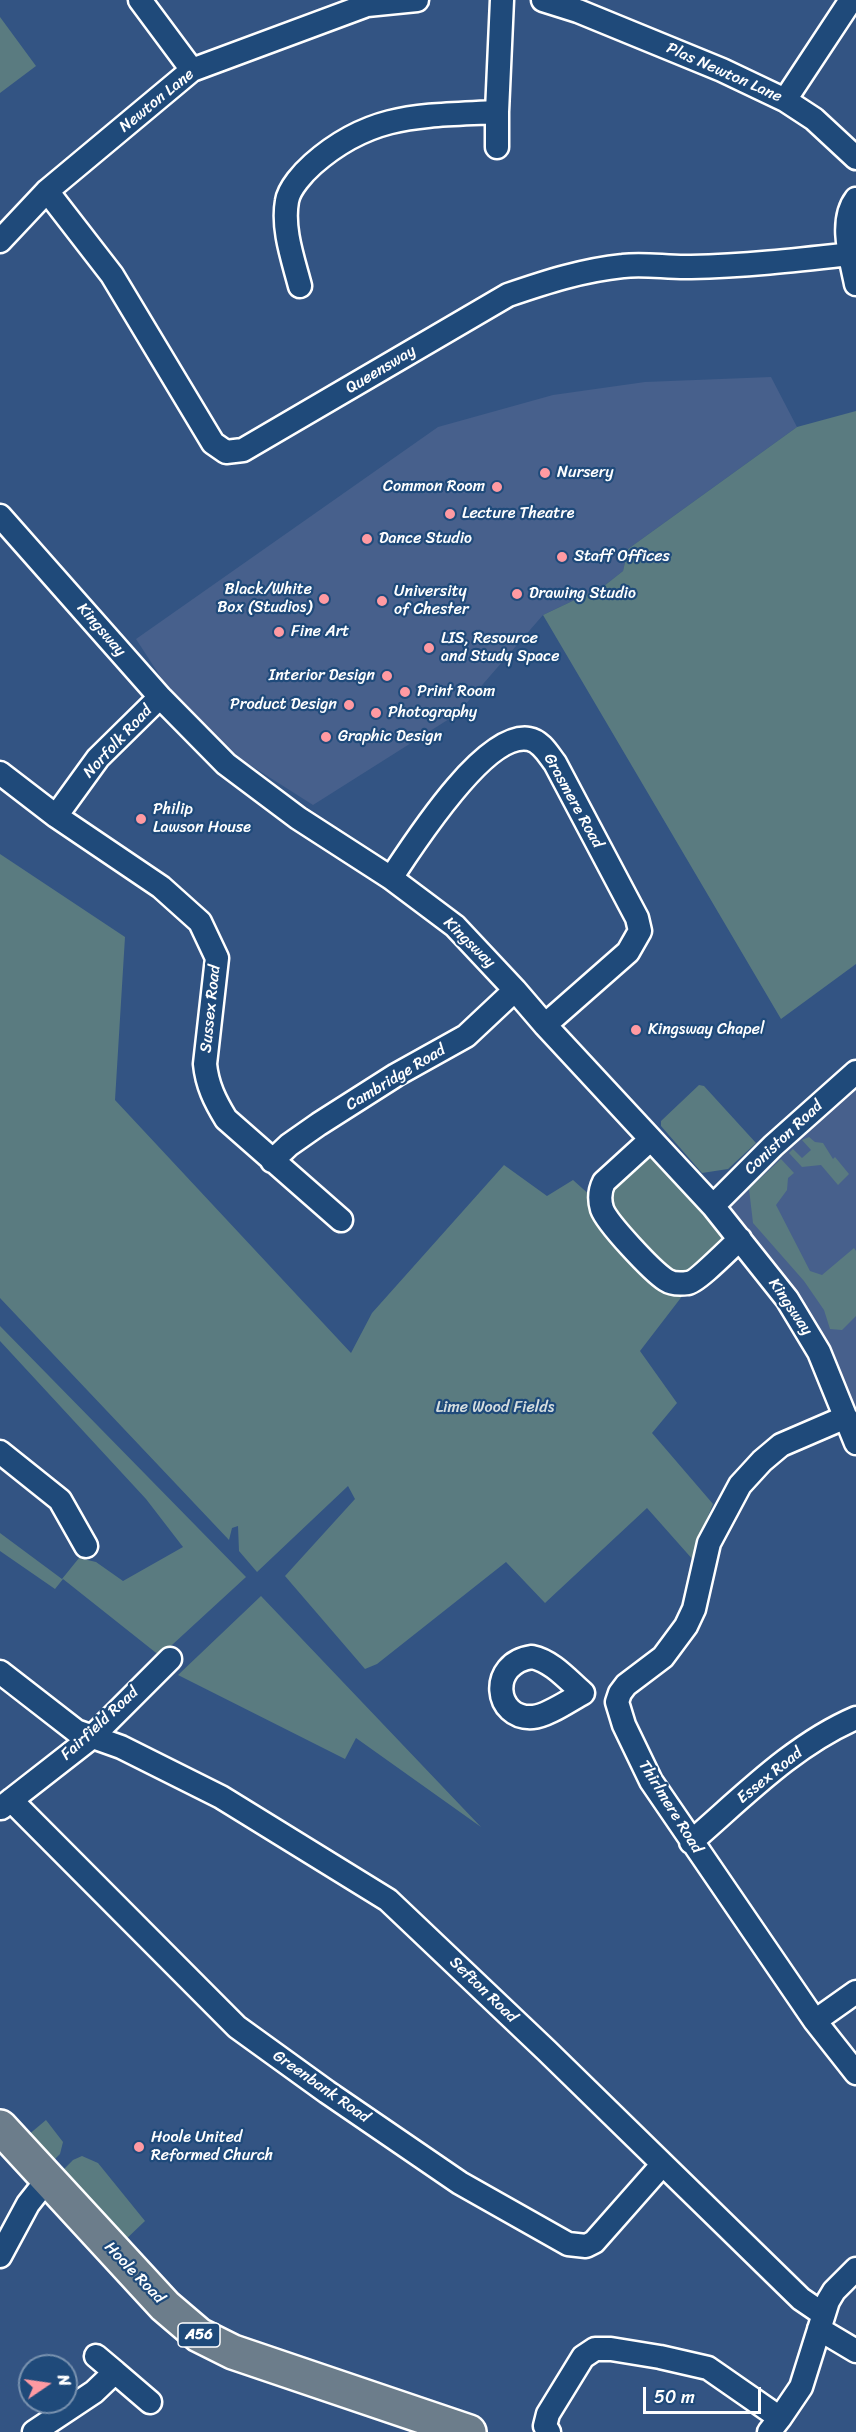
<!DOCTYPE html>
<html>
<head>
<meta charset="utf-8">
<style>
	body { margin:0 }
	#map { position:relative; width:856px; height:2432px; overflow:hidden; background:#335483; font-family:Sriracha,sans-serif }
	canvas { display:block }
	.north { position:absolute; left:18px; top:2354px; width:60px; height:60px; box-sizing:border-box; background:#1f4a7a; border:2px solid #7992af; border-radius:50%; rotate:77deg; font-size:16px; font-weight:700; line-height:24px; text-align:center; color:#fff }
	.north::after { content:''; display:block; margin:auto; width:21px; height:27px; background:#ff9aa2; clip-path:polygon(50% 0,100% 100%,50% 72%,0 100%) }
	.scale { position:absolute; left:643px; top:2387px; width:118px; height:27px; box-sizing:border-box; border:3px solid #fff; border-top:0; padding-left:8px; font-size:18px; line-height:21px; white-space:nowrap; color:#fff; -webkit-text-stroke:4px #1f4a7a; paint-order:stroke }
</style>
</head>
<body>
<div id="map">
<canvas width="856" height="2432"></canvas>
<div class="north">N</div>
<div class="scale">50 m</div>
</div>
<script>
const ctx = document.querySelector('canvas').getContext('2d');
ctx.lineJoin = 'round';
function fill(path, color) {
  ctx.fillStyle = color;
  ctx.fill(path, 'evenodd');
}
function stroke(path, color, width, dash) {
  ctx.strokeStyle = color;
  ctx.lineWidth = width;
  ctx.lineCap = dash ? 'butt' : 'round';
  ctx.setLineDash(dash || []);
  ctx.stroke(path);
}
function label(font, color, halo, rows, align = 'center') {
  ctx.font = font + ' Sriracha,sans-serif';
  ctx.lineWidth = 4.5;
  ctx.setLineDash([]);
  ctx.textBaseline = 'middle';
  ctx.strokeStyle = halo;
  ctx.fillStyle = color;
  for (const [text, x, y, turn = 0] of rows) {
    ctx.save();
    ctx.translate(x, y);
    ctx.rotate((+turn || 0) * Math.PI / 180);
    ctx.textAlign = isNaN(turn) ? turn : align;
    if (halo) ctx.strokeText(text, 0, 0);
    ctx.fillText(text, 0, 0);
    ctx.restore();
  }
}
fill(new Path2D(`
	M771,377L797,427L628,549L623,571L604,586L543,615L457,714L313,805L195,730L136,639L438,427L553,395L645,382Z
	M848,1079L856,1088V1443L833,1381L713,1206Z`), '#47608c');
fill(new Path2D(`
	M0,17L36,66L0,93Z
	M856,411V964L781,1019L543,615L604,586L623,571L628,549L797,427Z
	M0,854L125,937L115,1100L351,1353L372,1313L504,1165L547,1196L573,1180L601,1205L650,1140L740,1239L693,1282L640,1351L677,1403L652,1433L713,1504L702,1531L694,1561L647,1508L545,1603L506,1562L377,1664L365,1669L285,1576L355,1499L348,1486L257,1572L239,1551L238,1526L232,1528L229,1540L0,1298Z
	M699,1085L704,1086L756,1143L728,1169L702,1173L661,1126V1121Z
	M809,1137L815,1142L823,1143L833,1159L835,1157L849,1174L838,1185L821,1165L802,1167L789,1153L793,1149L802,1158L811,1150L802,1140Z
	M781,1159L794,1173L788,1178L787,1190L776,1205L810,1271L822,1275L854,1248L856,1251V1316L842,1330L830,1329L824,1310L804,1281L753,1223L749,1189Z
	M0,1326L246,1577L160,1656L63,1579L55,1589L0,1551V1533L62,1579L79,1558L96,1562L123,1581L183,1547L146,1499L0,1341Z
	M261,1596L481,1827L356,1738L345,1759L178,1675Z
	M46,2120L63,2142L60,2154L52,2162L27,2136Z
	M82,2156L98,2163L145,2221L122,2243L60,2173L73,2160Z`), '#5a7b80');
const minor = new Path2D(`
	M140,0L192,70
	M543,0L578,11L722,70L785,100L814,119L856,158
	M785,100L851,0
	M497,112V147
	M47,191L112,275L213,443L226,452L243,450L508,295C546,282 583,270 623,266C645,263 668,268 691,267C745,266 797,260 850,254
	M856,199C839,221 851,259 856,284
	M0,241L47,191L192,70L367,5L417,0
	M300,286C293,259 282,229 287,201C289,188 304,172 313,164C372,112 423,116 497,112L502,0
	M0,516L160,697L226,764L298,818L391,878L455,926L515,990L545,1025L713,1206L787,1299L819,1352L856,1443
	M0,773L56,816L161,887L200,922L217,958L205,1064C207,1085 215,1101 226,1119L341,1220
	M56,816L98,758L160,697
	M391,878C413,845 485,731 529,739C541,741 548,754 555,763L637,918L640,931L628,952L545,1025
	M650,1140L604,1182C600,1190 599,1199 602,1209C607,1223 652,1271 666,1280C672,1284 681,1284 688,1283C697,1282 731,1247 740,1239
	M272,1161L289,1145L319,1124L396,1075L466,1036L515,990
	M713,1206L773,1146L856,1072
	M846,1417L781,1445L762,1461L740,1485L709,1543L694,1609L686,1626L663,1657L626,1685L620,1693L617,1702L624,1725L651,1781L815,2021L856,2073
	M0,1452L60,1500L86,1546
	M532,1657C552,1661 568,1680 583,1693C570,1700 547,1716 533,1717C494,1720 488,1663 532,1657Z
	M0,1672L76,1731L121,1747L221,1797L388,1900L547,2051L801,2299L823,2314
	M11,1800L237,2027L327,2092L460,2183L568,2244L586,2246L594,2242L662,2165
	M1,1808L92,1737L170,1659
	M691,1842C742,1798 793,1745 856,1718
	M815,2021L856,1992
	M0,2256L28,2204L47,2180
	M819,2329L856,2351
	M115,2372L150,2402
	M780,2418L801,2387L828,2301L834,2291L856,2269
	M34,2432L94,2392L115,2372L96,2356
	M549,2432L545,2426L548,2414L583,2357L595,2349H611L660,2357L708,2368L780,2418L769,2432`);
const highway = new Path2D(`
	M0,2127L165,2306L199,2335L233,2352L469,2432`);
stroke(minor, '#fff', 27);
stroke(highway, '#fff', 38);
stroke(minor, '#1f4a7a', 22);
stroke(highway, '#6c7d8b', 33);
for (const [x, y, r, color] of [
	[545,473,6,"#ff9aa2"],
	[497,487,6,"#ff9aa2"],
	[450,514,6,"#ff9aa2"],
	[367,539,6,"#ff9aa2"],
	[562,557,6,"#ff9aa2"],
	[517,594,6,"#ff9aa2"],
	[324,599,6,"#ff9aa2"],
	[382,601,6,"#ff9aa2"],
	[279,632,6,"#ff9aa2"],
	[429,648,6,"#ff9aa2"],
	[387,676,6,"#ff9aa2"],
	[405,692,6,"#ff9aa2"],
	[349,705,6,"#ff9aa2"],
	[376,713,6,"#ff9aa2"],
	[326,737,6,"#ff9aa2"],
	[141,819,6,"#ff9aa2"],
	[636,1030,6,"#ff9aa2"],
	[139,2147,6,"#ff9aa2"]
]) {
  const dot = new Path2D();
  dot.arc(x, y, r, 0, 2 * Math.PI);
  ctx.fillStyle = color;
  ctx.fill(dot);
  stroke(dot, '#1f4a7a', 2);
}
for (const [x, y, w] of [
	[199,2335,42]
]) {
  const box = new Path2D();
  box.roundRect(x - w / 2, y - 12, w, 24, 4.5);
  ctx.fillStyle = '#1f4a7a';
  ctx.fill(box);
  stroke(box, '#fff', 1.5);
}
label('bold 15px', '#fff', null, [
	["A56",199,2335]
]);
label('16px', '#fff', '#1f4a7a', [
	["Plas Newton Lane",724,73,24],
	["Newton Lane",157,101,-39],
	["Queensway",381,370,-31],
	["Kingsway",101,630,49],
	["Norfolk Road",118,742,-47],
	["Grasmere Road",573,801,61],
	["Kingsway",469,943,44],
	["Sussex Road",211,1009,-84],
	["Cambridge Road",396,1078,-31],
	["Coniston Road",784,1138,-43],
	["Kingsway",790,1307,56],
	["Fairfield Road",100,1724,-43],
	["Essex Road",770,1776,-39],
	["Thirlmere Road",670,1807,58],
	["Sefton Road",483,1990,44],
	["Greenbank Road",321,2087,35],
	["Hoole Road",134,2273,46]
]);
label('16px', '#fff', '#1f4a7a', [
	["Nursery",557,473],
	["Common Room",485,487,"right"],
	["Lecture Theatre",462,514],
	["Dance Studio",379,539],
	["Staff Offices",574,557],
	["Black/White",312,590,"right"],
	["Box (Studios)",312,608,"right"],
	["University",394,592],
	["of Chester",394,610],
	["Drawing Studio",529,594],
	["Fine Art",291,632],
	["LIS, Resource",441,639],
	["and Study Space",441,657],
	["Interior Design",375,676,"right"],
	["Print Room",417,692],
	["Product Design",337,705,"right"],
	["Photography",388,713],
	["Graphic Design",338,737],
	["Philip",153,810],
	["Lawson House",153,828],
	["Kingsway Chapel",648,1030],
	["Hoole United",151,2138],
	["Reformed Church",151,2156]
], 'left');
label('16px', '#d6dedf', '#1f4a7a', [
	["Lime Wood Fields",495,1408]
]);
</script>
</body>
</html>
